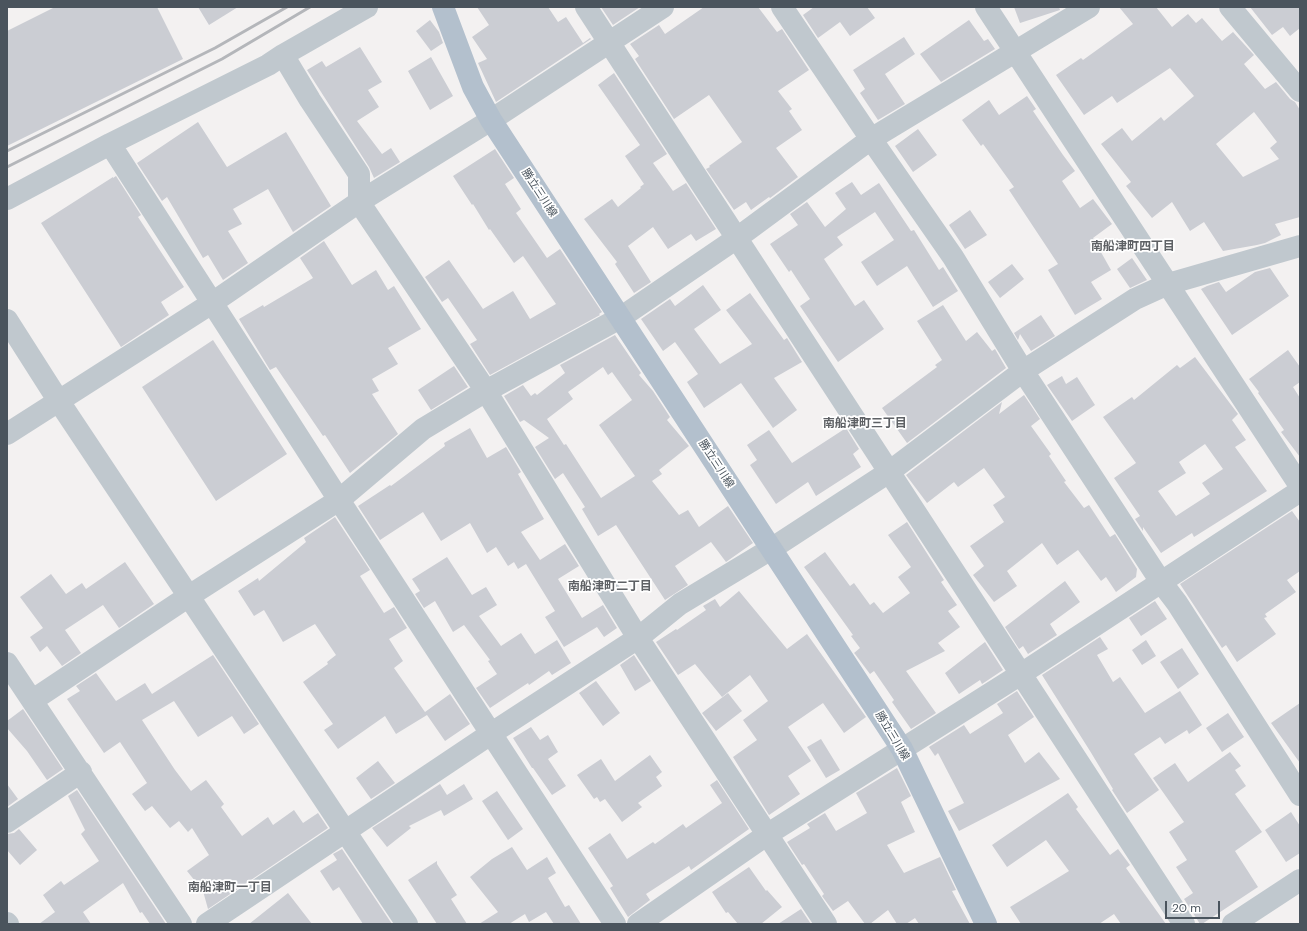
<!DOCTYPE html>
<html>
<head>
<meta charset="utf-8">
<style>
	body { margin:0 }
	#map { position:relative; width:1307px; height:931px; overflow:hidden; background:#f3f1f1; font-family:"DM Sans",sans-serif }
	canvas { display:block }
	.frame { position:absolute; inset:0; border:8px solid #4a545d; pointer-events:none }
	.scale { position:absolute; left:1165px; top:901px; width:55px; height:18px; box-sizing:border-box; border:2px solid #4a545d; border-top:0; padding-left:5px; font-size:12px; line-height:14px; white-space:nowrap; color:#4a545d; -webkit-text-stroke:3px #fff; paint-order:stroke }
</style>
</head>
<body>
<div id="map">
<canvas width="1307" height="931"></canvas>
<div class="frame"></div>
<div class="scale">20 m</div>
</div>
<script>
const ctx = document.querySelector('canvas').getContext('2d');
ctx.lineJoin = 'round';
function fill(path, color) {
  ctx.fillStyle = color;
  ctx.fill(path, 'evenodd');
}
function stroke(path, color, width, dash) {
  ctx.strokeStyle = color;
  ctx.lineWidth = width;
  ctx.lineCap = dash ? 'butt' : 'round';
  ctx.setLineDash(dash || []);
  ctx.stroke(path);
}
function label(font, color, halo, rows, align = 'center') {
  ctx.font = font + ' "DM Sans","Noto Sans JP",sans-serif';
  ctx.lineWidth = 3.5;
  ctx.setLineDash([]);
  ctx.textBaseline = 'middle';
  ctx.strokeStyle = halo;
  ctx.fillStyle = color;
  for (const [text, x, y, turn = 0] of rows) {
    ctx.save();
    ctx.translate(x, y);
    ctx.rotate((+turn || 0) * Math.PI / 180);
    ctx.textAlign = isNaN(turn) ? turn : align;
    if (halo) ctx.strokeText(text, 0, 0);
    ctx.fillText(text, 0, 0);
    ctx.restore();
  }
}
fill(new Path2D(`
	M55,7H157L183,59L7,146V31Z
	M198,7H238L209,25Z
	M477,7H548L558,22L566,17L583,43L590,38L591,39L496,102L478,63L487,59L472,37L489,25Z
	M601,7H640L613,25Z
	M704,7H758L777,32L782,29L809,70L778,91L792,109L789,111L802,130L776,148L798,177L770,198L769,197L751,210L746,202L734,210L706,169L710,167L709,166L742,142L709,95L674,119L635,59L639,56L630,44L659,25L665,34Z
	M814,7H867L875,18L850,36L840,22L818,38L803,15Z
	M1014,7H1059L1060,10L1020,23Z
	M1119,7H1156L1172,27L1188,14L1196,23L1202,18L1222,41L1233,32L1254,55L1244,64L1265,89L1276,82L1290,99L1295,102L1300,110V217L1275,224L1281,235L1265,243L1257,245L1223,251L1204,222L1190,231L1172,202L1152,218L1126,186L1131,182L1101,144L1122,128L1132,141L1161,117L1164,121L1194,96L1170,68L1117,103L1112,96L1084,115L1056,75L1081,58L1083,60L1133,24ZM1254,112L1277,142L1270,148L1279,159L1243,177L1216,144Z
	M1250,7H1300V28L1290,36L1283,27L1272,35Z
	M430,20L439,32L443,43L431,51L416,31Z
	M969,20L984,41L988,39L995,49L941,82L920,54Z
	M904,37L915,54L885,74L905,104L878,120L860,93L865,89L853,70Z
	M360,47L382,82L368,90L379,107L357,121L382,154L391,148L400,162L374,178L369,167L307,70L322,61L326,67Z
	M431,57L453,96L430,110L408,71Z
	M614,73L667,154L653,163L673,191L686,183L716,229L696,241L691,234L668,249L653,227L628,246L651,282L634,293L615,264L617,262L584,219L612,199L618,207L641,188L640,187L644,184L625,156L640,145L598,85Z
	M1027,96L1036,109L1033,111L1063,155L1075,171L1062,181L1080,208L1093,199L1112,224L1093,238L1111,270L1091,282L1102,299L1075,315L1048,270L1058,264L1009,190L1014,187L983,144L981,146L962,120L989,100L999,115Z
	M198,122L227,167L286,132L331,206L293,232L268,189L233,209L242,224L228,231L248,263L223,280L208,255L203,258L167,197L162,201L137,163Z
	M918,129L937,155L913,172L895,146Z
	M495,149L514,178L505,184L521,209L516,213L547,258L560,249L602,312L599,314L600,315L490,375L470,344L477,340L448,298L442,302L425,277L449,260L483,309L513,291L530,319L556,304L523,256L514,263L490,229L489,230L473,204L472,205L453,176Z
	M116,176L141,215L138,217L184,287L161,302L169,315L121,347L41,223L113,177V178Z
	M852,182L861,195L879,183L911,231L914,230L939,270L943,267L958,291L933,307L907,266L877,286L861,262L894,240L875,212L837,237L843,245L824,259L855,306L864,300L884,329L838,362L800,306L810,299L791,270L789,272L770,244L798,225L790,214L807,202L825,227L846,209L835,193Z
	M970,210L987,235L965,249L949,225Z
	M324,241L352,285L376,270L388,290L394,286L421,329L388,348L398,364L372,379L379,391L372,394L398,434L350,473L325,435L323,436L276,367L270,370L239,319L263,305L264,307L313,278L300,258Z
	M1132,258L1147,280L1130,288L1117,269Z
	M1012,264L1024,279L1000,298L988,282Z
	M1270,268L1289,296L1232,335L1201,289L1207,286L1219,282L1226,292L1255,272Z
	M703,285L721,310L694,329L720,364L752,344L726,310L750,293L784,340L787,338L802,362L774,378L797,410L773,428L741,383L704,408L687,382L698,374L675,342L663,351L641,319L670,299L675,306Z
	M943,305L966,341L977,332L992,351L995,349L1006,368L907,443L882,408L937,367L935,365L942,360L917,321Z
	M1041,315L1055,336L1031,351L1020,334L1018,340L1014,333Z
	M615,335L641,373L639,375L653,391L670,417L667,420L689,446L659,470L662,474L652,481L679,515L688,510L699,527L728,506L753,543L726,562L711,542L675,566L688,585L665,600L616,525L598,536L582,509L585,507L563,473L555,479L535,447L549,438L524,420L520,422L504,396L523,385L531,396L535,393L537,395L565,373L560,365ZM603,367L608,375L612,372L632,400L599,425L635,476L601,498L566,444L564,445L547,419L573,399L568,392Z
	M213,340L287,454L216,501L142,387Z
	M1288,350L1300,367V382L1293,387L1300,398V457L1281,432L1284,430L1258,393L1259,392L1249,379Z
	M1195,357L1238,414L1232,420L1246,440L1235,447L1267,491L1194,537L1192,533L1161,553L1143,527V531L1135,519L1140,516L1114,478L1136,463L1103,417L1132,397L1134,400L1177,365L1180,368ZM1205,444L1223,469L1202,483L1210,494L1176,516L1158,491L1186,473L1179,462Z
	M454,366L468,387L431,410L418,390Z
	M1062,376L1066,384L1077,377L1095,405L1072,421L1047,385Z
	M1024,395L1040,419L1031,426L1051,454L1049,456L1066,481L1064,482L1084,508L1089,505L1110,537L1115,534L1137,569L1136,577L1116,592L1106,577L1101,581L1078,550L1057,565L1042,543L1007,571L1017,586L994,602L973,575L984,566L970,546L1004,522L993,505L1005,497L984,468L958,487L954,482L927,503L906,475L1002,402L999,414Z
	M470,428L487,458L506,447L521,472L518,474L544,519L521,532L540,560L565,544L579,566L558,579L582,618L603,605L617,628L604,637L597,627L564,647L545,617L555,611L526,564L518,569L514,562L508,566L496,547L487,553L470,523L441,541L423,512L380,540L358,506L390,485L391,486L445,446L444,443Z
	M846,428L859,449L853,454L861,467L816,496L808,482L776,504L750,465L757,460L747,445L769,430L792,463Z
	M1292,511L1300,522V571L1287,580L1296,592L1265,614L1267,617L1264,618L1276,634L1237,662L1226,645L1222,648L1180,584Z
	M335,517L370,570L360,576L384,613L394,607L407,628L389,639L403,661L394,668L425,712L450,694L470,724L445,741L427,715L396,734L385,716L338,749L324,730L333,724L303,682L328,664L327,662L336,655L315,624L283,642L264,610L254,616L238,591L258,578L259,581L306,542L304,538Z
	M907,522L944,580L941,582L957,605L948,611L960,627L938,643L945,651L906,671L936,713L911,729L892,702L894,700L874,671L870,674L855,654L854,653L860,648L851,636L853,635L804,567L825,552L850,586L854,583L870,605L874,602L883,613L910,593L898,577L911,567L888,535Z
	M447,557L472,595L486,587L497,605L479,616L501,646L521,633L535,654L557,640L571,663L552,675L549,671L529,685L528,683L490,708L476,688L497,674L488,661L490,660L464,625L453,632L435,601L424,608L415,594L420,591L412,579Z
	M125,562L154,604L119,628L103,605L65,630L81,653L62,666L47,646L40,652L30,637L43,628L20,597L51,574L66,594L82,583L86,589Z
	M1065,581L1080,602L1050,624L1057,635L1028,654L1023,646L1019,649L1005,627Z
	M739,591L787,649L807,634L866,717L844,733L823,703L788,727L811,761L788,776L800,794L769,815L733,757L757,740L743,720L768,701L750,675L722,697L695,664L678,675L656,642L676,629L677,630L706,610L703,606L715,599L720,607Z
	M1155,601L1167,619L1141,636L1129,618Z
	M1100,637L1108,649L1097,655L1113,682L1120,677L1145,713L1180,691L1202,725L1189,734L1187,730L1165,744L1160,737L1134,754L1159,790L1127,813L1112,790L1113,789L1090,751L1042,675Z
	M1146,640L1156,656L1142,665L1132,650Z
	M985,642L1003,670L982,684L980,680L959,694L945,673Z
	M1182,648L1199,674L1178,689L1160,662Z
	M213,655L259,724L244,734L232,716L198,737L174,701L142,720L175,770L191,791L206,780L224,804L221,807L242,836L268,817L273,825L294,810L303,823L318,813L328,828L208,909L203,891L187,871L209,855L192,828L188,832L179,821L170,828L152,806L145,811L132,794L147,783L120,742L104,753L67,699L80,691L76,686L96,673L116,701L145,683L152,694Z
	M634,655L651,681L635,691L620,665Z
	M596,681L620,713L603,726L579,693Z
	M1017,691L1034,717L1008,735L1025,763L1039,752L1060,779L959,831L948,811L964,803L938,753L935,756L929,747L964,725L970,734L1003,713L997,704Z
	M728,693L742,711L716,731L702,713Z
	M1300,703V763L1271,723Z
	M23,709L63,769L47,780L27,751L7,728V721Z
	M1228,713L1244,737L1222,752L1206,728Z
	M531,727L540,740L548,735L558,752L548,759L566,786L552,795L533,768H532L513,738Z
	M821,739L840,770L826,778L807,747Z
	M1230,752L1241,766L1235,770L1246,786L1235,794L1262,832L1235,851L1258,887L1202,924H1200L1184,899L1193,893L1176,867L1187,860L1169,832L1184,822L1153,778L1175,763L1188,782Z
	M650,755L662,772L656,777L662,786L638,803L642,807L622,822L605,799L600,802L597,797L594,799L577,775L601,759L615,781Z
	M378,761L395,783L371,799L356,778Z
	M897,768L911,796L901,802L915,832L887,845L904,873L940,857L956,890L952,891L970,924H919L915,918L906,924H897L888,910L870,924H865L848,901L833,911L822,896L824,894L804,864L802,865L787,842L810,828L807,824L825,813L836,831L867,813L856,793Z
	M717,780L749,829L691,870L689,866L646,894L650,900L628,917L610,888L613,886L588,848L610,833L627,859L653,842L655,844L683,824L686,828L722,803L710,785Z
	M7,784L18,799L7,807Z
	M440,784L447,795L464,784L473,799L444,816L441,810L409,826L411,828L387,847L372,828Z
	M77,790L166,924H150L142,912L140,913L123,883L83,912L91,924H39L55,912L43,895L61,881L64,885L99,861L81,834L85,830L68,796Z
	M497,791L523,829L508,840L482,801Z
	M1068,793L1078,807L1076,809L1110,855L1118,849L1130,865L1126,868L1166,924H1121L1114,914L1099,924H1021L1010,907L1069,871L1046,840L1007,867L992,845Z
	M1291,812L1300,826V853L1286,862L1265,830Z
	M19,829L37,850L20,865L7,850V834L14,833Z
	M512,847L527,870L547,857L556,873L548,878L565,907L569,905L581,924H554L546,912L529,922L525,914L509,924H479L498,912L470,877L492,859Z
	M342,849L392,924H363L339,887L333,891L320,871L337,860L333,854Z
	M437,861V864L457,895L451,899L467,924H437L408,880Z
	M749,867L766,891L767,890L782,907L761,924H738L728,912L726,913L712,892Z
	M288,893L312,924H249Z
	M801,909L811,924H778Z`), '#cbcdd3');
stroke(new Path2D(`
	M586,7L1184,924
	M782,7L871,139L953,257L1023,371L1161,582L1177,603L1300,795
	M986,7L1300,486
	M1230,7L1300,91
	M283,55L310,100L359,174V202L486,391L638,638L826,924
	M110,144L339,500L615,924
	M7,199L110,144L268,65L283,55L367,7
	M7,320L58,400L407,924
	M7,434L212,303L359,202L491,120L663,7
	M7,663L181,924
	M33,700L189,596L339,500L423,429L486,391L620,318L737,238L871,139L1089,7
	M7,822L81,772
	M7,923L8,924
	M207,924L492,733L638,638L680,604L771,549L889,472L1023,371L1135,299L1168,284L1300,246
	M638,924L768,834L1021,674L1300,491
	M1233,924L1300,880`), '#c0c8ce', 22);
stroke(new Path2D(`
	M443,7L473,87L491,120L902,749L986,924`), '#b3c0cd', 22);
stroke(new Path2D(`
	M7,151L215,48L287,7
	M7,167L222,59L310,7`), '#b4b6ba', 3);
label('11px', '#4a545d', '#fff', [
	["勝立三川線",539,193,57],
	["勝立三川線",716,464,57],
	["勝立三川線",892,736,59]
]);
label('bold 12px', '#5e6165', '#fff', [
	["南船津町四丁目",1133,247],
	["南船津町三丁目",865,424],
	["南船津町二丁目",610,587],
	["南船津町一丁目",230,888]
]);
</script>
</body>
</html>
